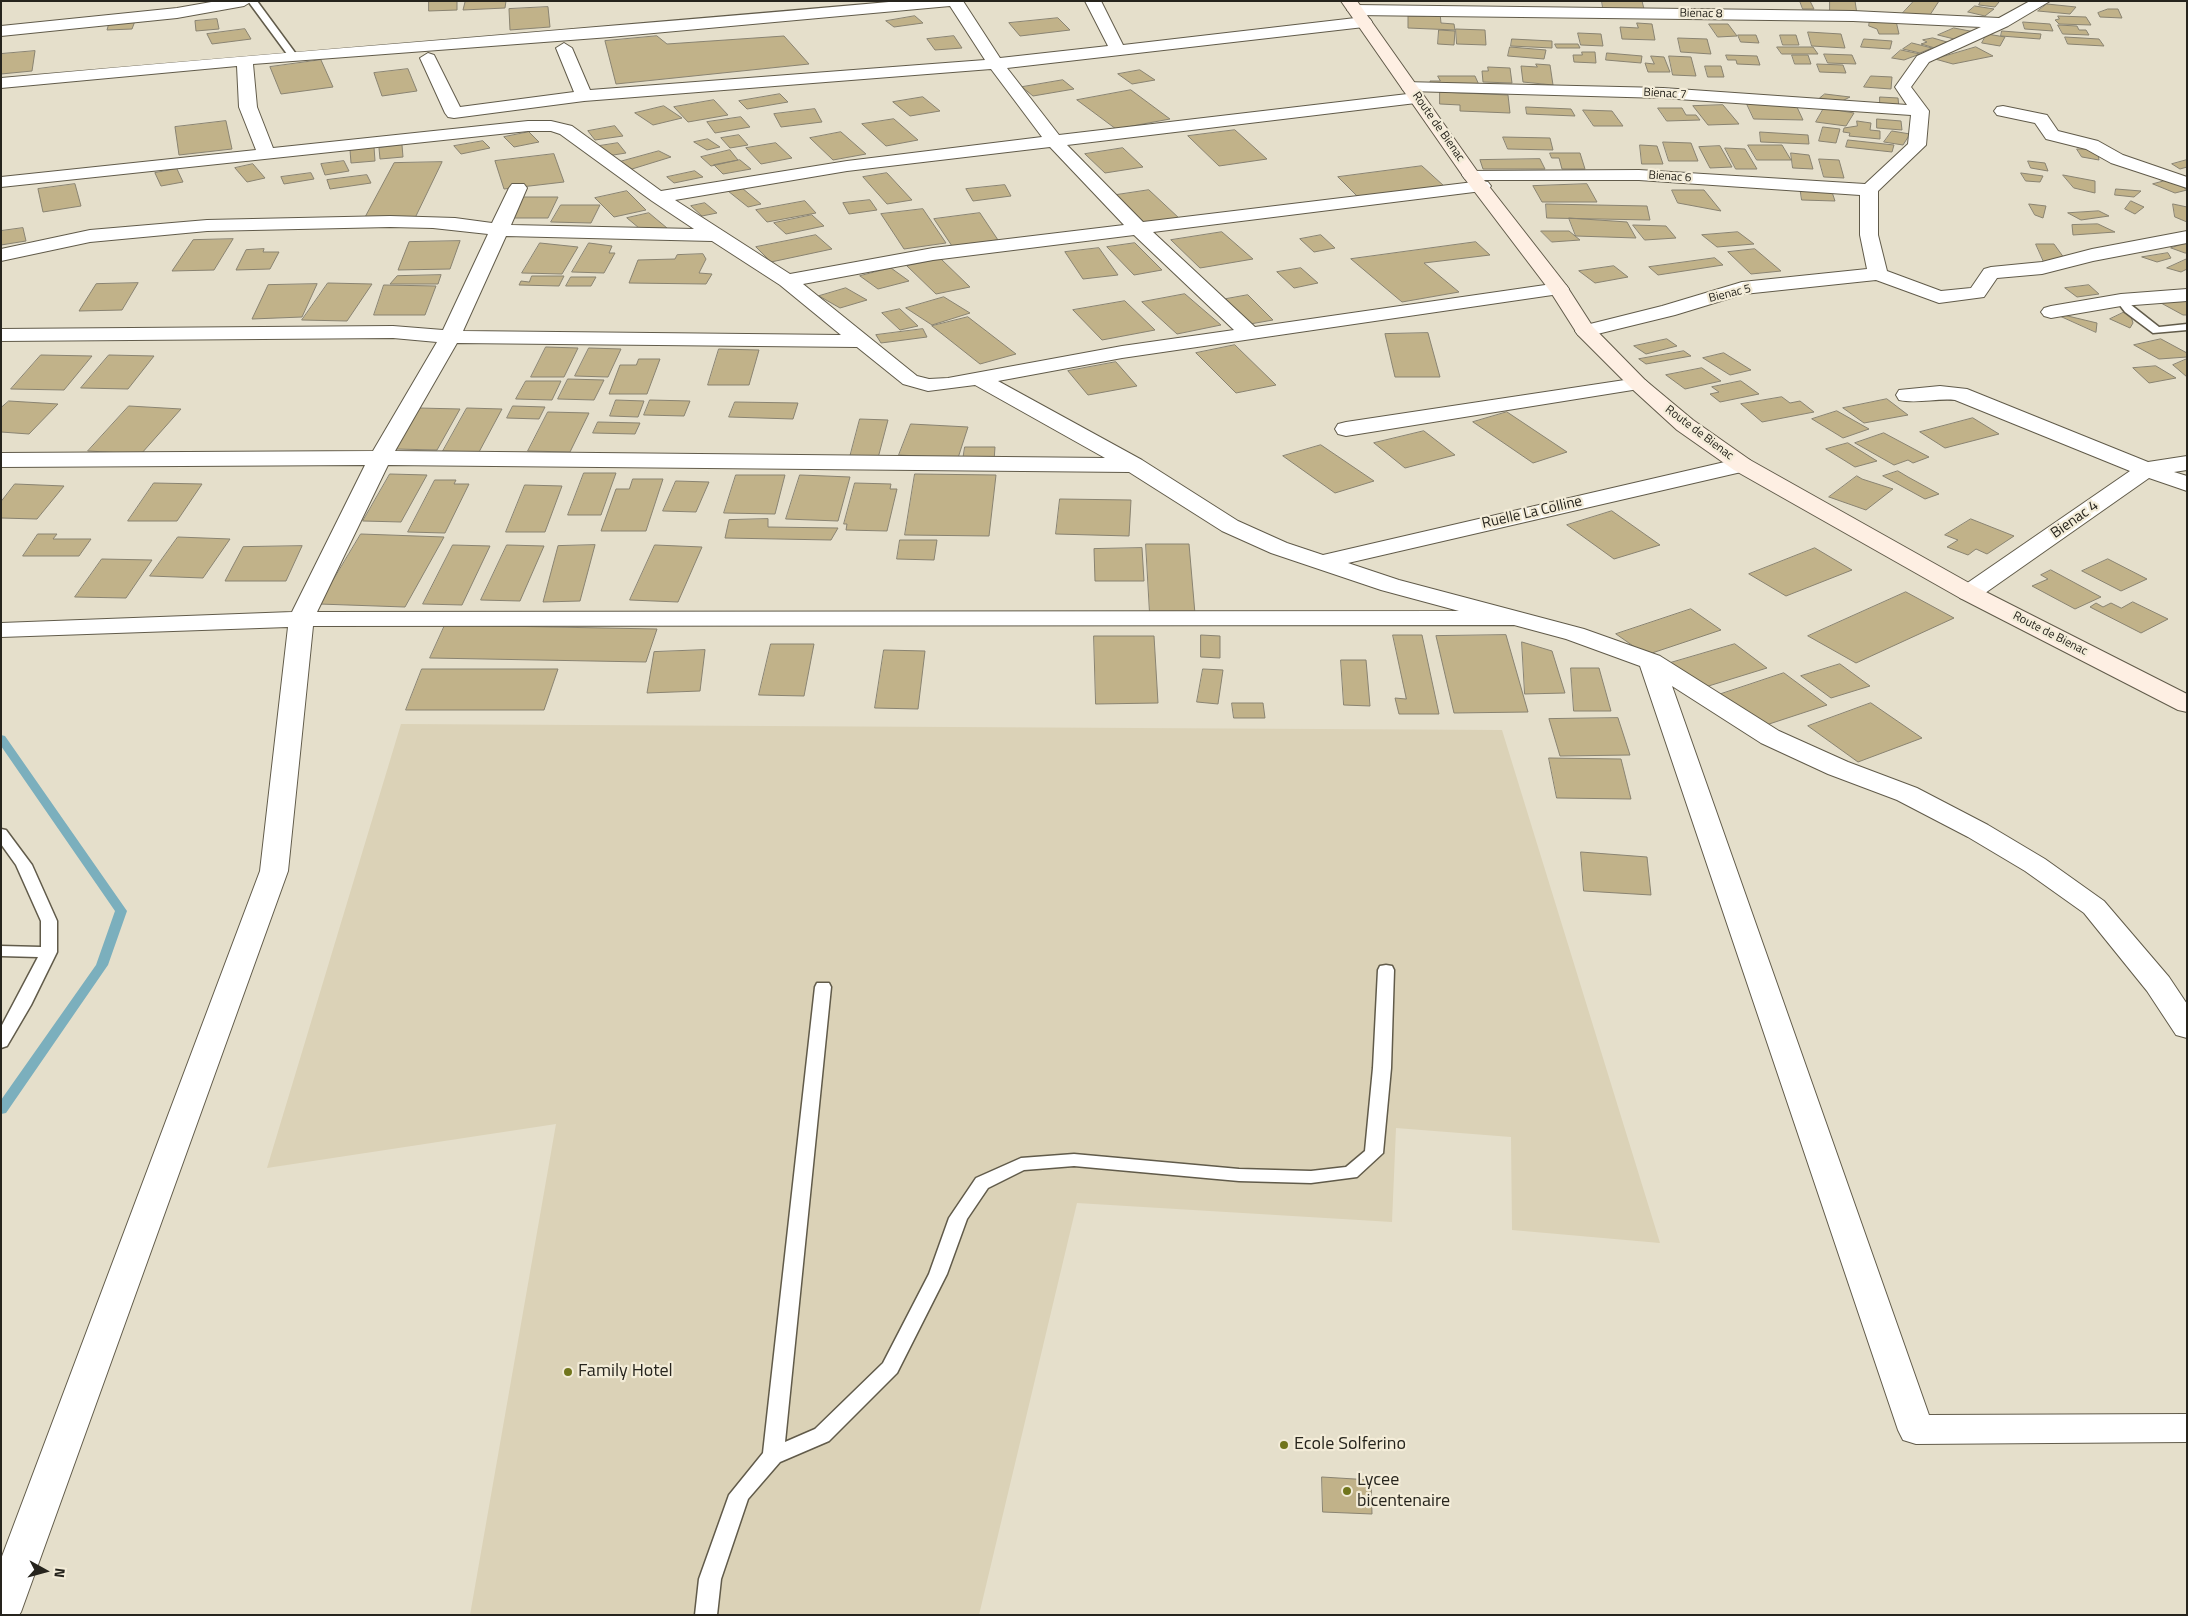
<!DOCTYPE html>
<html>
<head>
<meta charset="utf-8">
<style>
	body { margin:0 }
	#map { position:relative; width:2188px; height:1616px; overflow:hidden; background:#e5dfcb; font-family:"Titillium Web",sans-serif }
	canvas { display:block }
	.frame { position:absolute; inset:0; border:2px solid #26241d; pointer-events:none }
	.north { position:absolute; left:20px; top:1546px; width:50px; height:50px; -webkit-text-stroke:4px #f3ecd8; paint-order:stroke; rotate:97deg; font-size:14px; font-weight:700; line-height:20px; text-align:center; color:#26241d }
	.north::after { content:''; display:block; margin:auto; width:18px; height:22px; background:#26241d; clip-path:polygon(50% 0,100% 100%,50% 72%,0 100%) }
</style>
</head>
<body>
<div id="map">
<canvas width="2188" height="1616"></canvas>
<div class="frame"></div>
<div class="north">N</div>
</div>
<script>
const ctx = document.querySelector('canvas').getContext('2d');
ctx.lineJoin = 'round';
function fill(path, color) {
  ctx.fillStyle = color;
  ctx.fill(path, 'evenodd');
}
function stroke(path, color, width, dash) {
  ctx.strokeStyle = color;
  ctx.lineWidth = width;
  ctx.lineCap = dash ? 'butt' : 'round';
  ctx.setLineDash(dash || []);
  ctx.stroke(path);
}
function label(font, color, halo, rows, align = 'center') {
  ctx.font = font + ' "Titillium Web",sans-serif';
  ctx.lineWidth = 4.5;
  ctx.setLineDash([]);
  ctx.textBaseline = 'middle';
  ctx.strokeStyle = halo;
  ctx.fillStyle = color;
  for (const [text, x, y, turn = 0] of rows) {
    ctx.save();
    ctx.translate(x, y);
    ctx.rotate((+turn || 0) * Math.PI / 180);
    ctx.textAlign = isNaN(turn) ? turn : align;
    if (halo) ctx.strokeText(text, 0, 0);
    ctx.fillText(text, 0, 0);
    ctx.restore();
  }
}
fill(new Path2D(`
	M401,724L1502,730L1660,1243L1512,1230L1511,1137L1396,1128L1392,1222L1077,1203L979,1615H470L556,1124L267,1168Z`), '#dbd2b7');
fill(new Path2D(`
	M1,735L5,736L127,911L108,965L6,1113L1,1114V1100L96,965L115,911L1,746Z`), '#7bafbd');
const building = new Path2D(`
	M429,1H457V10L429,11Z
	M506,1L505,8L463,10L465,2Z
	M1602,1H1642L1645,13L1603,8Z
	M1800,1H1810L1814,9H1803Z
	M1830,1H1855L1857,14L1830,12Z
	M1914,1H1939L1928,18L1901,15Z
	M1981,1H1996L1999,2L1995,7L1979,5Z
	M2047,4L2076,7L2070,14L2038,11Z
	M1975,6L1994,9L1985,16L1968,12Z
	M548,7L550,27L510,30L509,9Z
	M2108,9H2118L2122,18L2100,17L2098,13Z
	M1425,13H1440L1441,23L1454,24L1455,30L1408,28V16H1425Z
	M915,16L923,23L894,27L886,21Z
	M2058,16L2086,17L2091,25L2059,24L2055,20L2059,19Z
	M1058,18L1070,30L1020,36L1009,23Z
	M217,19L219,29L196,31L195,21Z
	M1870,20L1896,21L1899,34H1879L1877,29L1869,26Z
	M135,21L132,29L107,30L109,23Z
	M2023,22L2050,24L2053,31L2025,29Z
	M1637,23L1652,24L1655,40L1622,39L1620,27L1638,28Z
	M1709,24H1728L1737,36L1718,37Z
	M2058,25L2077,26L2079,30H2086L2089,35L2063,34Z
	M1954,28L1975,32L1958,40L1938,35Z
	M245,29L251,39L212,44L207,34Z
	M1456,29L1485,30L1486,45L1457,44Z
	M1439,30L1455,31L1454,45L1438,44Z
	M2002,31L2041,34L2040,39L2001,36Z
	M1808,32L1841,34L1845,48L1812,46Z
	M1578,33L1601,34L1603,46L1581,45Z
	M1987,34L2005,37L2000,46L1982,43Z
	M1738,35H1756L1759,43L1741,42Z
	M1780,35H1796L1799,45H1783Z
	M657,36L667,44L784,36L809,64L616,84L605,41Z
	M954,36L962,48L935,50L927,39Z
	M2065,37L2099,39L2104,46L2068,44Z
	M1678,38L1707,39L1711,54L1681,52Z
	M1933,38L1947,42L1935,48L1921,44L1927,42L1923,40Z
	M1512,39L1552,41V48L1511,46Z
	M1864,39L1892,41L1890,49L1861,47Z
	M1912,43L1932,48L1920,53L1903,49Z
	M1555,44H1578L1580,48H1557Z
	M1510,47L1546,50L1544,59L1508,56Z
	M1777,47H1813L1818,54H1782Z
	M1976,47L1993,56L1953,64L1935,59Z
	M1901,50L1920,54L1904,60L1892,58Z
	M35,51L32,71L1,74V54Z
	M1582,52H1595L1596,63L1574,62L1573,55H1582Z
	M1607,53L1642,56L1641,63L1606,60Z
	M1824,54L1852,55L1856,64L1828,63Z
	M1726,55L1757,56L1760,65L1737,64L1736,60H1728Z
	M1792,55H1808L1811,64H1795Z
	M1651,56L1664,57L1670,72H1648L1645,63L1654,64Z
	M1669,56L1691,57L1696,76L1673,75Z
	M321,60L333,87L281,94L270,67Z
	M1536,64L1550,65L1553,85L1523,82L1521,66L1537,67Z
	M1817,64L1843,65L1846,73L1820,72Z
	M1705,66H1721L1724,77H1708Z
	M1488,67L1510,68L1512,83L1483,82L1482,71H1488Z
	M408,69L417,91L382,96L374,73Z
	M1140,70L1155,80L1132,84L1118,74Z
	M1438,76H1475L1479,85H1431L1430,81H1440Z
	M1871,76L1892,77L1891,89L1864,87Z
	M1063,80L1074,89L1033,96L1022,87Z
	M1131,90L1170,119L1116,129L1077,100Z
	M1440,92L1508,95L1510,113L1460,111V105L1440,104Z
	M780,94L788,102L747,109L739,101Z
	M1825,94L1850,97L1840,102L1820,98Z
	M923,97L940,111L910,116L893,102Z
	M1880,97L1898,98L1899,108L1880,107Z
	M714,100L728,115L688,122L674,107Z
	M1747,104L1796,105L1803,120L1754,119Z
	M1723,105L1739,124L1708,125L1693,106Z
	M664,106L682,118L653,125L635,113Z
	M1526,107L1571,109L1575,116L1527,114Z
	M1658,108H1682L1686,115H1696L1700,120L1667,121Z
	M1824,108L1854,113L1846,126L1816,122Z
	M815,109L822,122L781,127L774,114Z
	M1583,110L1612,111L1623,126H1594Z
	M741,117L750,127L715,133L707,122Z
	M894,119L918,140L886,146L862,124Z
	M1877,119L1901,121L1902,130L1877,128Z
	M226,121L232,149L179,155L175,127Z
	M1857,121L1871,123L1870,130L1880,131V139L1849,136L1850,133L1843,132L1844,128L1857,126Z
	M615,126L623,136L595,140L588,131Z
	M1823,127L1840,129L1836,143L1819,141Z
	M1235,130L1267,159L1219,166L1188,136Z
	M1892,131L1910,134L1903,145L1884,142Z
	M529,132L539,142L514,147L504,137Z
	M841,132L866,154L833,160L810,138Z
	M1760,132L1808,135L1809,144L1761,142Z
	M739,135L748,145L730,148L721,138Z
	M1503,137L1550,138L1553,150L1508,149Z
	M708,139L720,147L707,150L694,142Z
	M1848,140L1894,145L1892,152L1846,147Z
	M483,141L490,148L461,154L454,146Z
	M1663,142L1691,143L1698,161H1669Z
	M618,143L626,153L607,156L599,146Z
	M776,143L792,158L761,164L746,148Z
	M402,145L403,157L380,159L379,148Z
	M1640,145L1657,146L1663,164H1642Z
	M1748,145H1782L1791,160H1757Z
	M1720,146L1732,167L1710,168L1699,147Z
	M374,147L375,161L351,163L350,150Z
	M1123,148L1143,167L1105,173L1085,154Z
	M1725,148L1745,149L1757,169H1736Z
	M2077,149H2097L2099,160L2082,157Z
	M730,150L738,160L711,166L701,157Z
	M659,151L671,157L632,169L619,162Z
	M1550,153H1580L1585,169H1562L1559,158H1552Z
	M1791,153L1809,155L1813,169L1793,168Z
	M554,154L564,182L504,189L495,161Z
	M1540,159L1545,169H1483L1480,160Z
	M1819,159L1839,160L1844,178L1824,177Z
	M740,160L751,169L723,174L714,165Z
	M2187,160V167L2180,169L2172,164Z
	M344,161L349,171L325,175L321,164Z
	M2028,161L2045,163L2048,171L2031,168Z
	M442,162L415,218L364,219L394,163Z
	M253,164L265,178L247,182L235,168Z
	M1422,166L1444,186L1358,197L1338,177Z
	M177,169L183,182L161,186L155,173Z
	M695,171L703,177L674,183L667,177Z
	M311,173L314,179L284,184L281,177Z
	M887,173L912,200L887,204L863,177Z
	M2021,173L2043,176L2040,182L2026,181Z
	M367,175L371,183L330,189L327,180Z
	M2063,175L2095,181V193L2074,188Z
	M2172,179L2187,190L2175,193L2153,184Z
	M75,184L81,206L43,212L38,189Z
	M1587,184L1597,202H1542L1533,186Z
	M1005,185L1011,196L973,201L966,189Z
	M1800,187L1831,189L1835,201L1802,200Z
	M742,188L761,204L748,207L728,191Z
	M2116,189L2141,191L2134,197L2115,195Z
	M1149,190L1180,219L1146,224L1116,195Z
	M1672,190H1704L1721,211L1678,203Z
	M627,191L646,210L614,217L595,198Z
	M520,197H558L548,218H510Z
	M870,200L877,210L849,214L843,203Z
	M805,201L816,213L767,222L756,210Z
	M2131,201L2144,207L2135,214L2125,209Z
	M705,203L717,213L702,216L691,206Z
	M1546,204L1647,206L1650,220L1547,218Z
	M2029,204L2046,206L2043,218L2035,215Z
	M2173,204L2187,207V222L2175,217Z
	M561,205H600L591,223L551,222Z
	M923,209L946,243L904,249L881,214Z
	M2099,211L2109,216L2081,220L2068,213Z
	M649,213L667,228L645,233L627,218Z
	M980,213L998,240L952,246L934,219Z
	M812,215L824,226L786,234L774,223Z
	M1569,218L1627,222L1636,238L1576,236Z
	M2098,224L2115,232L2073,235L2072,225Z
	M1633,225L1666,226L1676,238L1645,240Z
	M23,228L26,241L1,245V231Z
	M1541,231H1569L1580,240L1552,242Z
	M1222,232L1253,259L1200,268L1171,240Z
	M1738,232L1754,244L1717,247L1702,235Z
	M816,235L832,249L771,262L756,247Z
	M1321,235L1335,248L1314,252L1300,239Z
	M233,239L214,270L172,271L193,240Z
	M460,241L450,269L398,270L409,242Z
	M1476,242L1490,255L1424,263L1459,292L1402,302L1351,259Z
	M540,243L578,247L562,274L522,273Z
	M589,243L612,246L609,253H615L604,273L572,272Z
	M1135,243L1162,270L1134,275L1107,247Z
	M2187,243V253H2185L2171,248Z
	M2036,244H2054L2067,262H2044Z
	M1099,248L1118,275L1083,279L1065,252Z
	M264,249L263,252H279L270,269L236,270L246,250Z
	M1755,249L1781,271L1751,274L1728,252Z
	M2168,253L2171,258L2157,262L2142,257Z
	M703,254L706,259L699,273L712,274L706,284L629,283L638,260L675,259L677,255Z
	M1715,258L1723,265L1658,275L1649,267Z
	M941,259L970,287L936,294L907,266Z
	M2187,259V269L2181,272L2167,268Z
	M1614,266L1628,277L1595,283L1579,271Z
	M891,268L909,281L878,289L860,276Z
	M1301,268L1318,283L1294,288L1277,272Z
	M441,275L438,284H390L397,276Z
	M532,276H564L559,286L519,285L521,281L529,282Z
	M571,277H596L591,286H566Z
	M138,283L122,310L79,311L96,284Z
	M328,283L372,284L347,321L302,320Z
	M317,284L302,317L252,319L268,285Z
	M384,285L436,286L425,315H374Z
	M2089,285L2099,294L2077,297L2065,288Z
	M846,288L867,300L840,308L819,296Z
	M1185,294L1221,325L1177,334L1142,302Z
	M1248,295L1273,320L1250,324L1226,299Z
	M944,297L970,313L932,325L906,308Z
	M2187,300V315H2183L2161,303Z
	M1125,301L1155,330L1102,340L1073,310Z
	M900,309L918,326L900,330L882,313Z
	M2129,310L2133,323L2130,328L2110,319Z
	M2051,312L2097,323L2096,332Z
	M968,317L1016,354L980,364L932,326Z
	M923,329L927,337L881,343L876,335Z
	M1428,333L1440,377H1395L1385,334Z
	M1667,339L1677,346L1646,354L1634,346Z
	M2161,339L2187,353V357L2159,359L2134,345Z
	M1235,345L1276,385L1236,393L1196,353Z
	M546,347L578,348L564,377H531Z
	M589,348L621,349L608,377L575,376Z
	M719,349L759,350L749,385H708Z
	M1684,351L1691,356L1646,364L1639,359Z
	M1724,353L1751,370L1730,375L1703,358Z
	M41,355L92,356L64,390L11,389Z
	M109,355L154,356L128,389L81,388Z
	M639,359H660L647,394H609L620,365H636Z
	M2187,359V377L2173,365Z
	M1116,362L1137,386L1088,395L1068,371Z
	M2156,366L2176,378L2149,383L2133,368Z
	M1702,368L1721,381L1685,389L1666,375Z
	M568,379L604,380L594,400L558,399Z
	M526,381H561L552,400L516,399Z
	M1741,381L1759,394L1720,402L1710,394L1719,392L1712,387Z
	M1782,397L1790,403L1800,401L1814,412L1762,422L1741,404Z
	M1887,399L1908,415L1864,423L1843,408Z
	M616,400L644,401L638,417L610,416Z
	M650,400L690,401L684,416L644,415Z
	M9,401L58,404L29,434L1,432V408Z
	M735,402L798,403L793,419L729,417Z
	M129,406L181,409L141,454L88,451Z
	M513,406L545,407L539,419L507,418Z
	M419,408L460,409L437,450L395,449Z
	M467,408L502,409L479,452L443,451Z
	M1837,411L1869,429L1843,438L1812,419Z
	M548,412L589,413L570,452L528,451Z
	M1507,412L1567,452L1533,463L1473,422Z
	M1973,418L1999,434L1945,448L1920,432Z
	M860,419L888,420L878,458L850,457Z
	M598,422L640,423L635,434L593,433Z
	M911,424L968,427L958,458L899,455Z
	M1424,431L1455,455L1405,468L1374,443Z
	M1884,433L1929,457L1913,463L1908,460L1894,465L1855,443Z
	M1848,443L1877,461L1855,467L1826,449Z
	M1321,445L1374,481L1335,493L1283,456Z
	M965,447H995L994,461L963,460Z
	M1898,471L1908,477L1939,494L1925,499L1883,476Z
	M584,473H616L601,515H568Z
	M390,474L427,475L401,522L363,521Z
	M915,474L996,475L989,536L905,535Z
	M736,475H785L775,514L724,513Z
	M800,475L850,477L838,521L786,519Z
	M1857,476L1862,479L1893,489L1866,510L1829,497Z
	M633,479H663L646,531H601L616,489H629Z
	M435,480H456L454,484H469L445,533L408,532Z
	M676,481L709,482L696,512L663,511Z
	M154,483L202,484L177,521H128Z
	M855,483L891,484L890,489H897L887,531L846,530L847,524H844Z
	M15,484L64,486L37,519L1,518V502Z
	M525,485L562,486L545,532H506Z
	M1060,499L1131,500L1129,536L1056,534Z
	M1612,511L1660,545L1614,559L1567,525Z
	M768,519V527L838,528L831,540L725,538L729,520Z
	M1971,519L2014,536L1987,554L1976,549L1968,555L1947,547L1958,540L1945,535Z
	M38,534H57L53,539H91L79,556H23Z
	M361,534L444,537L405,607L319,604Z
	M178,537L230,539L203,578L150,576Z
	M900,540H937L934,560L897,559Z
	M1146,544H1189L1195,614H1150Z
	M453,545L490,546L462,605L423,604Z
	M507,545L544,546L520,601L481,600Z
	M595,545L580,601L543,602L558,546Z
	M655,545L702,547L678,602L630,600Z
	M302,546L286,581H225L243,547Z
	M1142,548L1144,581H1095L1094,549Z
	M1815,548L1852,570L1786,596L1749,574Z
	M102,559L152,560L126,598L75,597Z
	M2108,559L2147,579L2121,591L2082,571Z
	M2051,570L2101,597L2075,609L2032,586L2048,579L2041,575Z
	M1906,592L1954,618L1856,663L1808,636Z
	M2133,602L2168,619L2141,633L2090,607L2096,603L2103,607L2111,603L2121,608Z
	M1691,609L1721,630L1646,655L1616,634Z
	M445,625L657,629L646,662L430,658Z
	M1201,635L1220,636V658L1201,657Z
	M1393,635H1422L1439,714H1399L1395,698L1406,699Z
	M1506,635L1528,712L1454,713L1436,636Z
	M1094,636H1154L1158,703L1096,704Z
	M1522,642L1552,651L1565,693L1525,694Z
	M771,644H814L804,696L759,695Z
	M1735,644L1767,668L1702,688L1670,663Z
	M705,650L700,691L647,693L654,652Z
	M884,650L925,651L918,709L875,708Z
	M1341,660H1366L1370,706L1344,705Z
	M1840,664L1870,686L1831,698L1801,676Z
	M1571,668H1599L1611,711H1574Z
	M422,669H558L544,710H406Z
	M1203,669L1223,670L1218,704L1197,702Z
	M1784,673L1827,705L1760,727L1718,695Z
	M1232,703H1263L1265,718H1234Z
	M1871,703L1922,738L1858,762L1808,726Z
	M1618,718L1630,755L1560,756L1549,719Z
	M1549,758L1621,759L1631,799L1557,798Z
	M1581,852L1647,857L1651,895L1584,891Z
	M1322,1477L1371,1480L1372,1514L1323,1512Z`);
fill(building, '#c1b289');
stroke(building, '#898371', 1);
const service = new Path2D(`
	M248,1H257L296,54V58H290Z
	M2121,297L2159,327L2187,324V330L2153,333L2125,312L2116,300Z
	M1,829L6,830L32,865L57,921V952L31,1005L7,1046L1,1048V1027L38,957L1,956V946L41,947V921L16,865L1,844Z
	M1386,965L1392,966L1394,970L1391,1068L1383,1153L1357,1177L1311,1183L1239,1181L1074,1166L1024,1170L988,1188L967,1219L947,1274L897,1373L829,1441L780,1462L748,1499L721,1579L717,1615H695L699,1579L729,1495L763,1453L815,987L817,983H829L831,987L785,1442L815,1429L883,1363L929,1274L949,1218L976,1178L1021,1158L1074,1154L1239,1169L1311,1171L1346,1167L1365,1151L1373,1068L1378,970L1380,966Z`);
const minor = new Path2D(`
	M217,1H252L244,6L177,18L1,36V26L177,8Z
	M900,1H963L1000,58L1108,46L1085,1H1101L1123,45L1364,17L1370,19L1372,22L1370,25L1364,27L1007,68L1059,135L1416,93L1422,94L1424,98L1422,102L1416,103L1067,145L1143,222L1482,181L1488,182L1491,186L1488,190L1482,191L1153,232L1255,327L1559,283L1566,285L1569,289L1566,293L1122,358L998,381L1142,460L1238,521L1287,543L1323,555L1742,458L1750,460L1753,465L1750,470L1348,563L1399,580L1584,629L1660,656L1779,731L1848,762L1917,788L1988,825L2045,859L2104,901L2169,977L2187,1004V1038L2176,1035L2147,991L2084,913L2025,871L1968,837L1897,800L1828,774L1761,743L1672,686L1929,1415L2187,1414V1442L1916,1444L1903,1440L1898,1430L1640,666L1566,639L1514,625L313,626L288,871L21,1612L19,1615H1V1559L260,871L288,627L1,637V623L292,612L365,465L1,467V453L373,451L437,342L393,338L1,341V329L393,326L443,330L488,234L433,228L390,227L207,231L90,242L1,261V249L90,230L207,220L390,216L455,218L492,223L509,188L512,184H524L527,188L511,225L694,229L652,201L560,134L551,131H528L1,187V177L256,150L239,107L237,66L1,88V78C300,50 600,28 900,1ZM950,6L985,60L590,90L572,48L564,43L556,48L574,92L460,107L434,55L428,53L420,58L445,113L448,117L454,118L584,101L991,69L1042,137L847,161L661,191L572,126L551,121H528L273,148L257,107L253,64L610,37ZM1050,147L1124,225L933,248L790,274L675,200L847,171ZM1134,235L1234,330L1122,346L948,378L929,379L917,376L803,284L933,260ZM506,236L712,241L780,285L841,335L463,331ZM457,343L857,347L903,384L928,391L975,385L1105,458L395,451ZM388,465L1129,472L1222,531L1271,553L1381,590L1459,611L317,612Z
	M2030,1H2050L2008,26L1929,62L1911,87L1929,111L1926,145L1878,191V235L1887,271L1941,291L1971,288L1984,269L1991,267L2042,262L2092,249L2187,231V243L2093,261L2042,274L1997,278L1984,297L1939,303L1876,280L1744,294L1675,315L1585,337L1578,335L1575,331L1578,327L1662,306L1742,282L1867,269L1860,235V195L1639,180H1471L1465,179L1462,175L1465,171L1639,170L1865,184L1908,144L1911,115L1663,98L1409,91L1403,90L1401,86L1403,82L1663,88L1907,105L1895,87L1917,56L1981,27L1853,21L1355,15L1347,10L1355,5L1853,11L1999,18Z
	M2003,106L2047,115L2058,131L2098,141L2123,155L2187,177V188L2111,163L2086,149L2046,139L2035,123L1997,115L1994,111L1997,107Z
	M2187,289V301L2121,306L2051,318L2044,316L2041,312L2044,308L2051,306L2121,294Z
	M1638,378L1645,380L1649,384L1645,388L1346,436L1338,434L1335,429L1338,424L1346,422Z
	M1940,386L1967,389L2148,462L2187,456V470L2174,472L2187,476V491L2149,478L1978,598L1969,600L1960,598L1957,593L1960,588L2130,471L1955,400C1937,398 1917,404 1899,400L1896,395L1899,390Z`);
const secondary = new Path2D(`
	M1341,1H1357L1477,171L1566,285L1593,327L1645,380L1693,420L1750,460L1978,588L2187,694V712L2178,710L1960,598L1734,470L1677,430L1631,388L1578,335L1550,291L1465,179Z`);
stroke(service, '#615b4a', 3);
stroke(minor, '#615b4a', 2);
stroke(secondary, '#615b4a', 2);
fill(service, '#fff');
fill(minor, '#fff');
fill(secondary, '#feefe3');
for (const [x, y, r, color] of [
	[568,1372,5,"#71751c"],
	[1284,1445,5,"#71751c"],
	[1347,1491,5,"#71751c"]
]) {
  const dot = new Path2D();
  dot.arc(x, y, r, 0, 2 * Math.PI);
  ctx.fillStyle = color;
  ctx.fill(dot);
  stroke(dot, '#f3ecd8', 2);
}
label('12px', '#26241d', '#f3ecd8', [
	["Bienac 8",1701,14,1],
	["Bienac 7",1665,94,3],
	["Route de Bienac",1438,127,55],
	["Bienac 6",1670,177,4],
	["Bienac 5",1730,294,-14],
	["Route de Bienac",1699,433,37],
	["Route de Bienac",2050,634,27]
]);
label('15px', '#26241d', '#f3ecd8', [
	["Ruelle La Colline",1532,513,-13],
	["Bienac 4",2075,520,-35]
]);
label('18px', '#26241d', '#f3ecd8', [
	["Family Hotel",578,1372],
	["Ecole Solferino",1294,1445],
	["Lycee",1357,1481],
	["bicentenaire",1357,1502]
], 'left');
</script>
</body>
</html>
